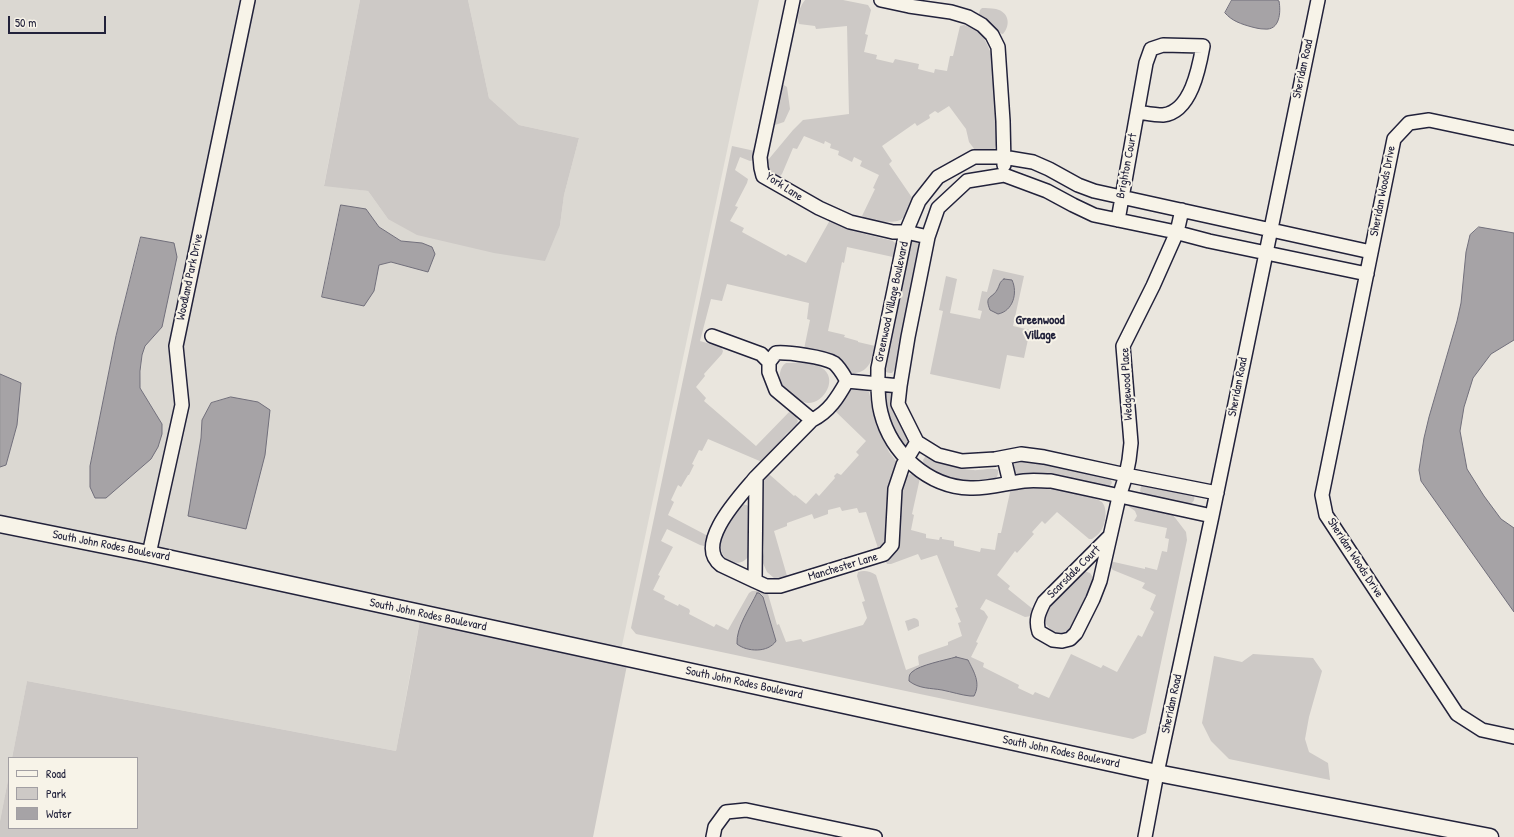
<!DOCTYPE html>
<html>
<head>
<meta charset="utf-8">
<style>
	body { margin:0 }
	#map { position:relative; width:1514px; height:837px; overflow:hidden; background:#eae6de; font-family:"Patrick Hand",sans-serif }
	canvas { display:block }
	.legend { position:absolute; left:8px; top:757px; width:130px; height:72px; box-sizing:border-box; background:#f7f3e8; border:1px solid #a29fa3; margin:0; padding:5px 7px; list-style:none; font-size:12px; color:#22223b }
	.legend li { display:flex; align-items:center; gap:8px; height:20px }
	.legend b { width:20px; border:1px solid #a29fa3 }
	.scale { position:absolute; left:8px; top:16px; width:98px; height:18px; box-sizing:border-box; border:2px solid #22223b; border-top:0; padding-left:5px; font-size:12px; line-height:14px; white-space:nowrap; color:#22223b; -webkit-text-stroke:3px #f7f3e8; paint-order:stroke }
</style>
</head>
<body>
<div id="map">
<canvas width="1514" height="837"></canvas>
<ul class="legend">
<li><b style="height:5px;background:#f7f3e8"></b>Road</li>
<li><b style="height:11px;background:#cdc9c6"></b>Park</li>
<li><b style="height:11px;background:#a6a3a6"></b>Water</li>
</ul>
<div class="scale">50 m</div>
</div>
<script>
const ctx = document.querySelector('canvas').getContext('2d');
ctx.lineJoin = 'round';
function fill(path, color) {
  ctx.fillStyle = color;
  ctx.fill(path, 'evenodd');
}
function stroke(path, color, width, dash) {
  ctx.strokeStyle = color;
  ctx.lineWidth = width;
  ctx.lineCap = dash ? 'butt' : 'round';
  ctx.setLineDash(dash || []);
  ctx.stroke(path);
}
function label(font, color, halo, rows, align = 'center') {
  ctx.font = font + ' "Patrick Hand",sans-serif';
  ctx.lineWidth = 4;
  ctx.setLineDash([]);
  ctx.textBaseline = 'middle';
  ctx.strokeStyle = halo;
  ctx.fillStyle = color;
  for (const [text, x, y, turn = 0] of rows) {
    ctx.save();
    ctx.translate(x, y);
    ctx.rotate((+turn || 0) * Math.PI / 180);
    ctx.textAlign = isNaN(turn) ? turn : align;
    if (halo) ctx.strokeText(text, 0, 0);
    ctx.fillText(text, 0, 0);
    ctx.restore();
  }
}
fill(new Path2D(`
	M0,0H360L324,185L368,191L388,219L560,225L564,195L579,138L519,125L489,98L468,0H759L621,650L0,517V467L6,465L17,425L21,384L0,374ZM366,209L379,227L402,241L422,243L391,262L379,265L374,291ZM141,237L162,326L145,346L142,355L140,388L162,424L90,487V466L116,336ZM202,421L246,529L188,516L201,438Z
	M0,531L148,560L420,620L396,751L27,681L12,758H9V775L0,821Z`), '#dbd8d2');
fill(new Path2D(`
	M360,0H468L489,98L519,125L579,138L564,195L560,225L545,261L494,253L417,235L388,219L368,191L324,186Z
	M805,0H843L868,5L871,10L865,34L868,35L864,52L877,55L876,59L893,63L895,59L919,64L918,69L934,73L935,69L947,71L950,56H953L960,26L964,25L969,27L982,34L991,53L998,133L997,143L993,152H982L975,150L969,142L966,129L949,106L938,113L935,111L929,115L930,118L917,126L915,123L882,146L892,161L889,164L913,199C910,205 908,214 902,219C896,224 867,222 862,216L875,189L873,188L879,175L860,166L862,161L854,157L852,162L838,155L839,151L830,148L831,144L825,141L824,144L804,136L797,149L793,148L782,174L780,176H776L766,166L768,160L793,130L803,120L849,114L847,26L816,29L815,26L799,24C796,17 800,6 805,0Z
	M982,8C986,8 991,8 996,9C1009,12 1011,25 1003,34L999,33L990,23L979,14L980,10Z
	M782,84L787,87L790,109L784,122L775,125L773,121Z
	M732,146L755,151L754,160L750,161L740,157L735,170L748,179L747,183L735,206L738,207L730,221L744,228L742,232L786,256L788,254L806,263L830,220L853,231L893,241L897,245L895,255L893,257L847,247L844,263L842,262L828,331L845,335L844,337L858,341V342L875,346C872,364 866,377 844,372L804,349L810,320L807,319L809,303L727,284L722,301L711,299L700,341L721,347L723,351L722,354L704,374L705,376L696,387L706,398L704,401L756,446L791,410L793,411L798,421L796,425L786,434L765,461L762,462L708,439L702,451L699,450L692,464L694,465L689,475H688L681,487L678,485L671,500L674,502L668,515L708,536L710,540L708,544L704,546L700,545L667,529L661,541L673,547L658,575L660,576L653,590L665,596L664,599L678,606L679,604L689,609L690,611L689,614L714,627L716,624L728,630L749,593L752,591H765L768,594L777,625L779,624L786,642L801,639L803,642L863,625L867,618L862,602L865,601L857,576L858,572C864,570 870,571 876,575L906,670L919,665L918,657L919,655L948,645V642L962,636L958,623L961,622L955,608L958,607L937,555L921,560L918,554L891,564H887L885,559L898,536L903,482L908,475L914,473L920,478L912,514L914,515L911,530L926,534V538L939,540L940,537H942V539L954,541V546L980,552L981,548L995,550L998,533H1001L1011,488C1032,481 1061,490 1081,495C1087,497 1097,498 1102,502C1106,507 1106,514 1105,520C1103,529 1100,534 1092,539H1089L1057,512L1045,524L1042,521L1032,532L1034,534L1017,553L1015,551L997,575L1010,586L1008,589L1034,610L1032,616L1025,617L986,599L980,609L984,611L988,617L976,642L978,643L971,657L984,663L983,667L1019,685L1018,688L1033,695L1035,692L1049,698L1071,654L1101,668L1103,665L1117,672L1138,635L1142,637L1154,612L1150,609L1156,595L1142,588L1145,583L1113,570L1109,566L1110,563L1114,562L1145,569V567L1157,570L1162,551L1167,552L1169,539L1165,538L1167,528L1134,521L1137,516L1135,511L1128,506L1173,515L1186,532L1187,540L1146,733L1133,739L636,634L631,628Z
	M910,239L920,240L922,245L897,366L892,373C887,373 885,372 883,368Z
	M993,269L1024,276L1013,326L1030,330L1024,358L1007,355L1000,389L930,374L943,311L939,310L946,276L957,279L950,313L980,319L982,311L978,310L982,291L987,292Z
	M786,363C797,363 812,361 822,368C838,378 825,403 808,403C797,402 788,393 780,386C779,378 779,367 786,363Z
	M845,386L863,388L869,392L876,425L889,452L896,461L888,491L885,543L882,548H878L866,512L859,513L857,508L842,511L840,507L828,510V514L814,519L812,514L787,523V526L774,531L787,576L786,579L774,578L767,572L762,561L764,551L761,501L762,479L766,474L770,475L794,496L795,495L806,504L816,493L819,496L835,478L834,476L837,473L841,475L859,455L856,452L866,441L833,409Z
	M884,388L894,391L910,437L908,447L905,450L883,410Z
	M929,456C943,462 957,469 972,470C981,471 990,467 998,470C999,478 994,480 987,481C981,482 974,483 968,483C954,482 935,472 924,465L923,460L925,457Z
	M1023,459L1110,476L1112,483L1108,488L1018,475L1014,472L1012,467L1015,463Z
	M1145,484L1193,494C1196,499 1194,503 1188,504L1143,494L1140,491L1141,486Z
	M740,504L747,505L750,510L751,552C743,571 719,563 721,544C722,529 732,517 740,504Z
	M1084,571L1090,573L1095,580C1092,588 1074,627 1067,631C1062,634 1057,632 1052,631C1046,625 1043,621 1046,612L1080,573Z
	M914,618C919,619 919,621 919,626L908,631L905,621Z
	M420,620L627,665L593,837H0V821L9,775V828H137V758H12L27,681L396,751L411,671Z
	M1253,654L1313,658L1322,671L1309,717L1305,739L1309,752L1328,763L1330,780L1229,759L1211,741L1202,723L1214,656L1242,662Z`), '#cdc9c6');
const water = new Path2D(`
	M1232,0H1277L1279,1C1281,12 1280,31 1264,29C1260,29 1256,28 1252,27C1241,24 1232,21 1225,13Z
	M341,205L366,209L379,227L401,241L422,243L432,247L435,254L428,272L391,262L379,265L374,291L364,306L322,297Z
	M1479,227L1514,233V340L1491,354L1473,378L1464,407L1460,431L1467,469L1484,496L1501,519L1514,528V612L1421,481L1419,470L1424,438L1429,417L1457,321L1461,303L1466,252L1470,235Z
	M141,237L174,243L177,257L162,327L145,346L142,355L140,371V388L162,424V434L158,447L151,459L106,498H95L90,487V466L116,336Z
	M1004,279L1012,280C1018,293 1013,311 998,314L990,310C984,295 992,299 997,290C1000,285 999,282 1004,279Z
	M0,374L21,383L17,425L6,465L0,467Z
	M231,397L258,402L270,410L265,455L246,529L188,516L201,438L202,420L211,403Z
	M757,593H759L763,597L776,641C768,653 747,652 737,644C736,627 750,608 757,593Z
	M956,657L968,660C974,672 981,683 974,696H970C961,695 952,692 942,690C931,688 919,689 909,681C909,678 909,674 912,672C919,665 946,660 956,657Z`);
fill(water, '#a6a3a6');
stroke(water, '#716f7b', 1);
const minor = new Path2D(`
	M793,0L760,157L761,168L763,176L819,208L850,222L893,232H906L928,237
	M881,0L909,6L951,12L968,17L982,25L992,35L998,47L1003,121L1004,165
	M1514,138L1429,120L1409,123L1394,139L1322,495L1326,515L1457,714L1482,730L1514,737
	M1118,220L1146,63L1151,49L1163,45L1203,46C1199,68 1191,112 1163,115C1155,115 1145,113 1138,112
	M712,336L761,354L769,362
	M900,386L847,381C838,397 829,412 812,420L756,477L755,581L766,586H780L884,554L892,545L895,489L903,465L917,442
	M812,420L776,390L769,372V362L776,353C788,352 824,357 834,363C840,368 843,374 847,381
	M1004,458L1010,483
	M1217,493L1126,475L1044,457L1021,454L995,459L962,461L938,455L917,442L898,404L900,386L908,337L928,237L938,208L967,181L1004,175L1047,191L1073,205L1094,215L1171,231L1209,241L1367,274
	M1212,516L1051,481C1042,481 1033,480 1024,481C1006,483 988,489 970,488C928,487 891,453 881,413C877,399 878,382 878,368L906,232L919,201L938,177L974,157H1003L1033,162L1049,169L1078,185L1094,191L1371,252
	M1110,536L1044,602C1039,612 1035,620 1039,632L1053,640L1062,641L1070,639L1076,633L1093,599L1100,581L1119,497L1126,475L1129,460L1131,443L1123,346L1153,286L1177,232L1182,210
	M149,554L182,405L176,346L248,0
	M755,581L721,565C693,544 742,494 756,477
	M713,837L715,827L726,812L746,810L875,837
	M1145,837L1157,773L1212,516L1318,0`);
const major = new Path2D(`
	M0,524L149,554L1157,773L1490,837`);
stroke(minor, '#22223b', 16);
stroke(major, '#22223b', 19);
stroke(minor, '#f7f3e8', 13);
stroke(major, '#f7f3e8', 16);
label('12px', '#22223b', '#f7f3e8', [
	["Sheridan Road",1303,69,-78],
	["Brighton Court",1127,166,-79],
	["York Lane",784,187,33],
	["Sheridan Woods Drive",1383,191,-79],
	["Woodland Park Drive",190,277,-78],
	["Greenwood Village Boulevard",892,302,-78],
	["Wedgewood Place",1127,384,-93],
	["Sheridan Road",1238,387,-79],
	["South John Rodes Boulevard",111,546,11],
	["Sheridan Woods Drive",1355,558,57],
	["Manchester Lane",843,567,-17],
	["Scarsdale Court",1074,572,-45],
	["South John Rodes Boulevard",428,615,12],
	["South John Rodes Boulevard",744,683,12],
	["Sheridan Road",1172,704,-78],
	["South John Rodes Boulevard",1061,752,12]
]);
label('bold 13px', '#22223b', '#f7f3e8', [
	["Greenwood",1040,321],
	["Village",1040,336]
]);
</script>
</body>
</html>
